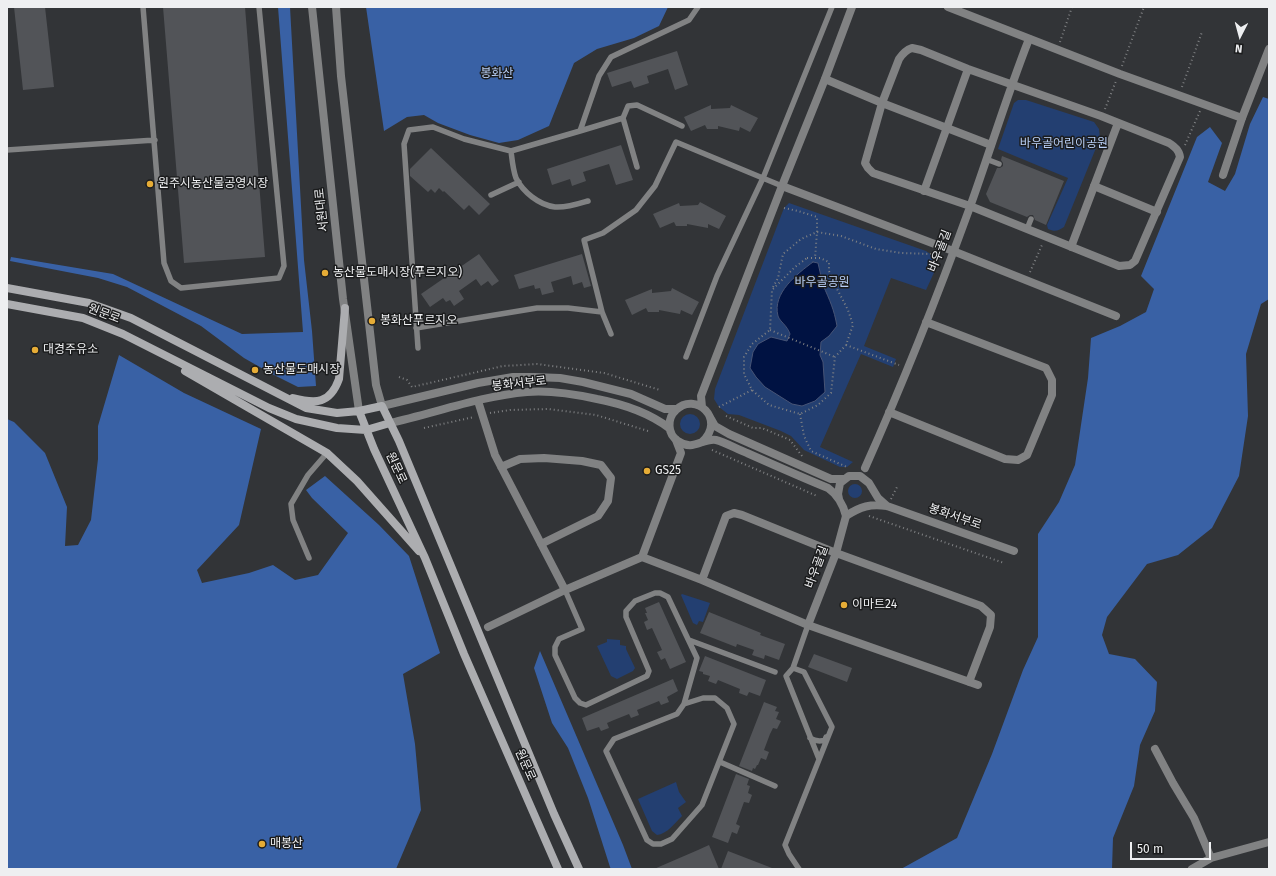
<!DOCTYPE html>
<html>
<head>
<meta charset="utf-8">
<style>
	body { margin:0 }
	#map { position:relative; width:1276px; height:876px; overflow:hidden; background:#323437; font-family:"Fira Sans",sans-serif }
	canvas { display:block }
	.frame { position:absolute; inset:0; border:8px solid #eeeff1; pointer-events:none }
	.north { position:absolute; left:1220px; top:16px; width:40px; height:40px; -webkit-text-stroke:3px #1b1c1d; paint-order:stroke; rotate:186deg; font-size:11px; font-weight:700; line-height:16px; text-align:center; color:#eeeff1 }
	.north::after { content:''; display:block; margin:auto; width:14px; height:18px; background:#eeeff1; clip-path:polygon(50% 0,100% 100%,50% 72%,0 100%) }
	.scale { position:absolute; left:1130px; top:842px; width:81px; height:18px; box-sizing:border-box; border:2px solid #eeeff1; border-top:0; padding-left:5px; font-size:12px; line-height:14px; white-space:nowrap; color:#eeeff1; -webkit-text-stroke:3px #1b1c1d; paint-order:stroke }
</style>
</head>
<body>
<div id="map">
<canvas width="1276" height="876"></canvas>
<div class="frame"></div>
<div class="north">N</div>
<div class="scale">50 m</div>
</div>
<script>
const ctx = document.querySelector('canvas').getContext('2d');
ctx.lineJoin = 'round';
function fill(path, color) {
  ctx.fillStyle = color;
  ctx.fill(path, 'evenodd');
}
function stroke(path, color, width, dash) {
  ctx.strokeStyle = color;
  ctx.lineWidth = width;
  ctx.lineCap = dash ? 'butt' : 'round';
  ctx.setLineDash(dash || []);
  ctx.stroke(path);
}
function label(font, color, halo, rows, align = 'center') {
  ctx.font = font + ' "Fira Sans","Noto Sans KR",sans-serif';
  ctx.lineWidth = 3;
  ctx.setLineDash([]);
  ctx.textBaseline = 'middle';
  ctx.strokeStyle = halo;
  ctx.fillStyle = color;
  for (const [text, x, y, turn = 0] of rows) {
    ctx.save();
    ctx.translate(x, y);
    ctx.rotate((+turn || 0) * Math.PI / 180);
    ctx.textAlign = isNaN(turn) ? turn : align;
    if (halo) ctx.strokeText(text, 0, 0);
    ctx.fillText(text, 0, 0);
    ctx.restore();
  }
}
fill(new Path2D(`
	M1018,100H1026L1094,122L1099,129L1100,138L1064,227C1058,231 1055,232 1048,229L1047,225L1068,178L998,149L1014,103Z
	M789,203L926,251L935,257L938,264L926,290L891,278L864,346L896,359L893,367L861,354L820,447L853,462L847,467H840L804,450L791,436L781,431L739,415L728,414L719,407L714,399L715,389L784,208Z
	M680 424a10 10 0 1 1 20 0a10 10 0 1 1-20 0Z
	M848 491a7 7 0 1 1 14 0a7 7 0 1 1-14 0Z
	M682,594L710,603L703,622L699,621L697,625L693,623L681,595Z
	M607,639L620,640V645L626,646V649L635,668L633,671L617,679L611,676L597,646L607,642Z
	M676,782L679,792L686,802L678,808L682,816C675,823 667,834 657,835L652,831L638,799Z`), '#233f71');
fill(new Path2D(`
	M278,7H290L304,260L312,331L316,386L298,387L272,374L244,358L201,326L127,287L98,278L10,261L11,257L113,274L242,334L303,332Z
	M366,7H668L659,26L634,38L597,49L574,63L549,126L518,140L499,143L470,135L438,123L424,115L407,117L384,131Z
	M1263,97L1269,99V299L1261,304L1246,354L1248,416L1239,476L1212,528L1178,555L1147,564L1107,617L1102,635L1109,654L1135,659L1157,682L1155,711L1140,745L1134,786L1113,838L1112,869H901L957,838L992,754L1023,670L1038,637V534L1059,502L1075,465L1088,378L1091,338L1120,326L1146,312L1154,289L1141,276L1197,137L1210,127L1222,143L1208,182L1225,191L1235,174L1250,124Z
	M119,355L184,393L261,429L239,525L197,570L202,583L249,573L273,565L295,580L318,575L348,533L312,498L306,490L325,476L379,525L409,556L440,653L403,674L415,744L421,810L396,869H7V419L14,422L45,453L67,507L65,546L78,545L91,520L98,459V426Z
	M540,651L623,845L632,869H611L610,867L588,798L568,748L552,723L534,668Z`), '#3961a5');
const water = new Path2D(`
	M813,262L818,263C820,270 821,278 823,285C830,301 834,309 837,326L829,336L821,342L820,355L823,362L825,392L815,401L802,406L792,404L765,387L756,377L750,368L753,352L758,344L771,337L787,341L790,334C787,325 780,322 778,316C772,293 797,274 813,262Z`);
fill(water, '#001242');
stroke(water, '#475476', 1);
fill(new Path2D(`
	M14,7H45L54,87L23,90Z
	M163,7H245L265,257L184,263Z
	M677,51L688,85L675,90L668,69L647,76L649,83L634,88L631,81L612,87L607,73Z
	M711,105V109L730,108L731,105L758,118L750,132L740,127L739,131L718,126V129H707L705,125L691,131L684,117Z
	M621,145L633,180L616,185L609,164L583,172L586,181L572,186L570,179L552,185L547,169Z
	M431,148L490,204L479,215L469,205L464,210L444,191L443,192L439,188L435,193L431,189L428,192L410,176V169Z
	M1002,156L1064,181L1046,225L1035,220L1033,215H1030L1027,217L990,202L986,194L997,168H1000L1003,166V163L1001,160Z
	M700,202L726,216L719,229L708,224V228L687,224V226H676L674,222L660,228L653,214L679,203L680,206L698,205Z
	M479,254L499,281L492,286L488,281L481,286L476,279L459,291L464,299L454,306L450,300L446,302L443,298L430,307L421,294Z
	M582,254L591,286L584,288L582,282L573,285L571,276L551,282L554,292L542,295L540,288L535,289L534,285L519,289L514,275Z
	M672,288L699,302L692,315L681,310L680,314L659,310V312H648L646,308L632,315L625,300L652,289V293L671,291Z
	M659,602L686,662L670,669L665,658L661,660L657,652L662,650L652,628L647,630L644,622L648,620L645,613H647L645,608Z
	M709,612L761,633L760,635L785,644L779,660L765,655L764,659L752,655L754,650L737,644L736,647L700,633Z
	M814,654L852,668L847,682L808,667Z
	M705,656L766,680L760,696L749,692L747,696L739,693L740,689L718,680L716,684L708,681L710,676L703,674V672L699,671Z
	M673,679L678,691L667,697L669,702L661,705L659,701L637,710L639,715L631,718L629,714L614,720L607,723L609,728L601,731L599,727L587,731L582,718Z
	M764,702L777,707L775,711L779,712L776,719L781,721L777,729L773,728L770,734L764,750L769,752L766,760L761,758L758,765H757L755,769L753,768L752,771L739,766Z
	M736,774L749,779L747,785L750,786L748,793L752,795L749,803L744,802L736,824L740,826L737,834L732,832L728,843L712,837Z
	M709,845L719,869H654L698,850Z
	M728,851L772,868V869H721Z`), '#525458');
stroke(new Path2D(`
	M1060,42L1072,7
	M1122,66L1144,7
	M1182,87L1202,32
	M1105,109L1116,81
	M1185,145L1200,111
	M784,208L798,211L817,217V232L815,258
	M807,258H820L829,262V271L835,285L848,310L853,325L846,345L835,357L831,393L818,405L800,414L769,405L752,390L744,374V357L752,344L770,330L772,290L795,267Z
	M1030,272L1042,245
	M773,287L778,278L783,254L801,239L817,232L841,236L876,249L901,253L931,254
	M770,330L835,357
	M846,345L899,365
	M399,377L407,380L412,387L503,366L537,364L604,373L660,390
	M719,407L752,390
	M490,413L510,410L548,409L596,415L648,431
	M800,414L804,436L811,451L847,467
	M726,416L753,428H762L790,440L802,456
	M424,428L474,417
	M712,450L817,496
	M891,499L897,487
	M869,516L1004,563`), '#808284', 2, [1, 3]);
stroke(new Path2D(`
	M143,7L164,263L171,281L181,288L279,278L284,266L259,7
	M623,118L628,106L637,105L682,126
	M580,131L623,118L637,167
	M7,150L155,140
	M511,151C512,159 513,170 516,178C523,192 539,205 555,207C566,208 578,204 588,201
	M986,159L999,164
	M491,195L519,182
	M1027,229L1031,219
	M416,328L537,308H568L602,312
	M611,334L602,312L584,240L603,233L636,210L655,186L676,142L782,186
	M418,348L404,144L409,130L433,127L464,139L511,151L580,131L599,76L611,57L689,20L698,7
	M686,357L717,276L763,178L832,7
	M309,558L293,520L291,504L308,475L327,453
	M565,590L582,629L559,639L555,647V655L575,698L580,703L586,705L647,676L649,671L626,617V611L635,601L655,593H660L668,597L697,658L684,704L677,714L614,739L606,751L647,840L653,844H661L672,839L702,805L734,724L727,708L715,698H703L684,704
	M808,625L793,668L786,676L819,759
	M689,640L775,672
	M793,668L804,672L832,727L785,845L789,854L799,869
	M810,738C815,741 819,742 825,740L826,737
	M720,762L775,786`), '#818283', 5.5);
stroke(new Path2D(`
	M882,103L991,145
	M1094,186L1157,212
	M488,627L565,590`), '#818283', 8);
stroke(new Path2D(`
	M912,48L921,50L968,69L1101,116L1169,143C1175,147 1179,150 1180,157L1135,261L1130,265L1119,266L970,206L873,173L868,168L865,163L882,103L899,59C903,53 906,50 912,48Z
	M825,79L882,103
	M1223,175L1242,118L1269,49
	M782,186L953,251L1116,316
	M924,191L968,69
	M1071,247L1118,123
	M478,401L495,455L565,590L642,557L702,580L808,625L978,685
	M889,412L1005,459L1018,460L1027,455L1052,395V380L1046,368L926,322
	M501,467L520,459L544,458L582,461L601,465L611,478L608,501L598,516L541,544
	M865,468C903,383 938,295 970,207C990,151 1007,95 1029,39
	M642,557L681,453L676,440
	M702,580L726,516L734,513L742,515L836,553L981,606L991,615L990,627L969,682
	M808,625L836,553L846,516
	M1155,749L1173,783L1194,818L1211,858
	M1192,869L1211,858L1269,842`), '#818283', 8);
stroke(new Path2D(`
	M312,7L343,299L359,411
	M336,7L341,76L376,385L382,406L478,383L513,377H534L560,378L583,382L631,394L665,409H676
	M948,7L1120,74L1242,118
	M702,407L701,396L782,186L825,79L852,7
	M711,419L715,426L729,434L831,479H844
	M390,423C435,413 481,396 527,392C550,390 574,394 597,399C623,404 648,412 669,428
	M702,442C727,419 695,391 676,410C667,418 667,434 678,441C693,452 702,438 716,440C725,442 738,450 747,453C774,465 801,477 828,488C838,495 843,504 846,516C861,506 870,504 887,506L1014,551
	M839,499L838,494L840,483L849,476H860L869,483L878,498L887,506`), '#818283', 8);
stroke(new Path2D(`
	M7,288L89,303L131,318L306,408L337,413L359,411L382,406L399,441L554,814L579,869
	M7,304L83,318L123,334L269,408L296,419L337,428L366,430L390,423
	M185,371L327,453L357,481L419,551
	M293,398C316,404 330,404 339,379L345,308
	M359,411L374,449L425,558L464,654L558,869`), '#acadb0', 8);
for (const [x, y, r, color] of [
	[150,184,4,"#e6ac36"],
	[325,273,4,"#e6ac36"],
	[372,321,4,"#e6ac36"],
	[35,350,4,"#e6ac36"],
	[255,370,4,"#e6ac36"],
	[647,471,4,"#e6ac36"],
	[844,605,4,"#e6ac36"],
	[262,844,4,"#e6ac36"]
]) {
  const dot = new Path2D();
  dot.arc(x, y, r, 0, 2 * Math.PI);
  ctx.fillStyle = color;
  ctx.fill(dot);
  stroke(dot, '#1b1c1d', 1.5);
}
label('12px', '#b8cff6', '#1b1c1d', [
	["봉화산",497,74],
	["바우골어린이공원",1064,144],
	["바우골공원",822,283]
]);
label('12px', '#eeeff1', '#1b1c1d', [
	["원주시농산물공영시장",158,184],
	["농산물도매시장(푸르지오)",333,273],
	["봉화산푸르지오",380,321],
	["대경주유소",43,350],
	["농산물도매시장",263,370],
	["GS25",655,471],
	["이마트24",852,605],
	["매봉산",270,844]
], 'left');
label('12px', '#eeeff1', '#1b1c1d', [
	["서원대로",322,210,-96],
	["바우골길",940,251,-69],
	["원문로",104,314,21],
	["봉화서부로",519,384,-6],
	["원문로",396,468,65],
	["봉화서부로",955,517,19],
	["바우골길",817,567,-70],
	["원문로",525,765,66]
]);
</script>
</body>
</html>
